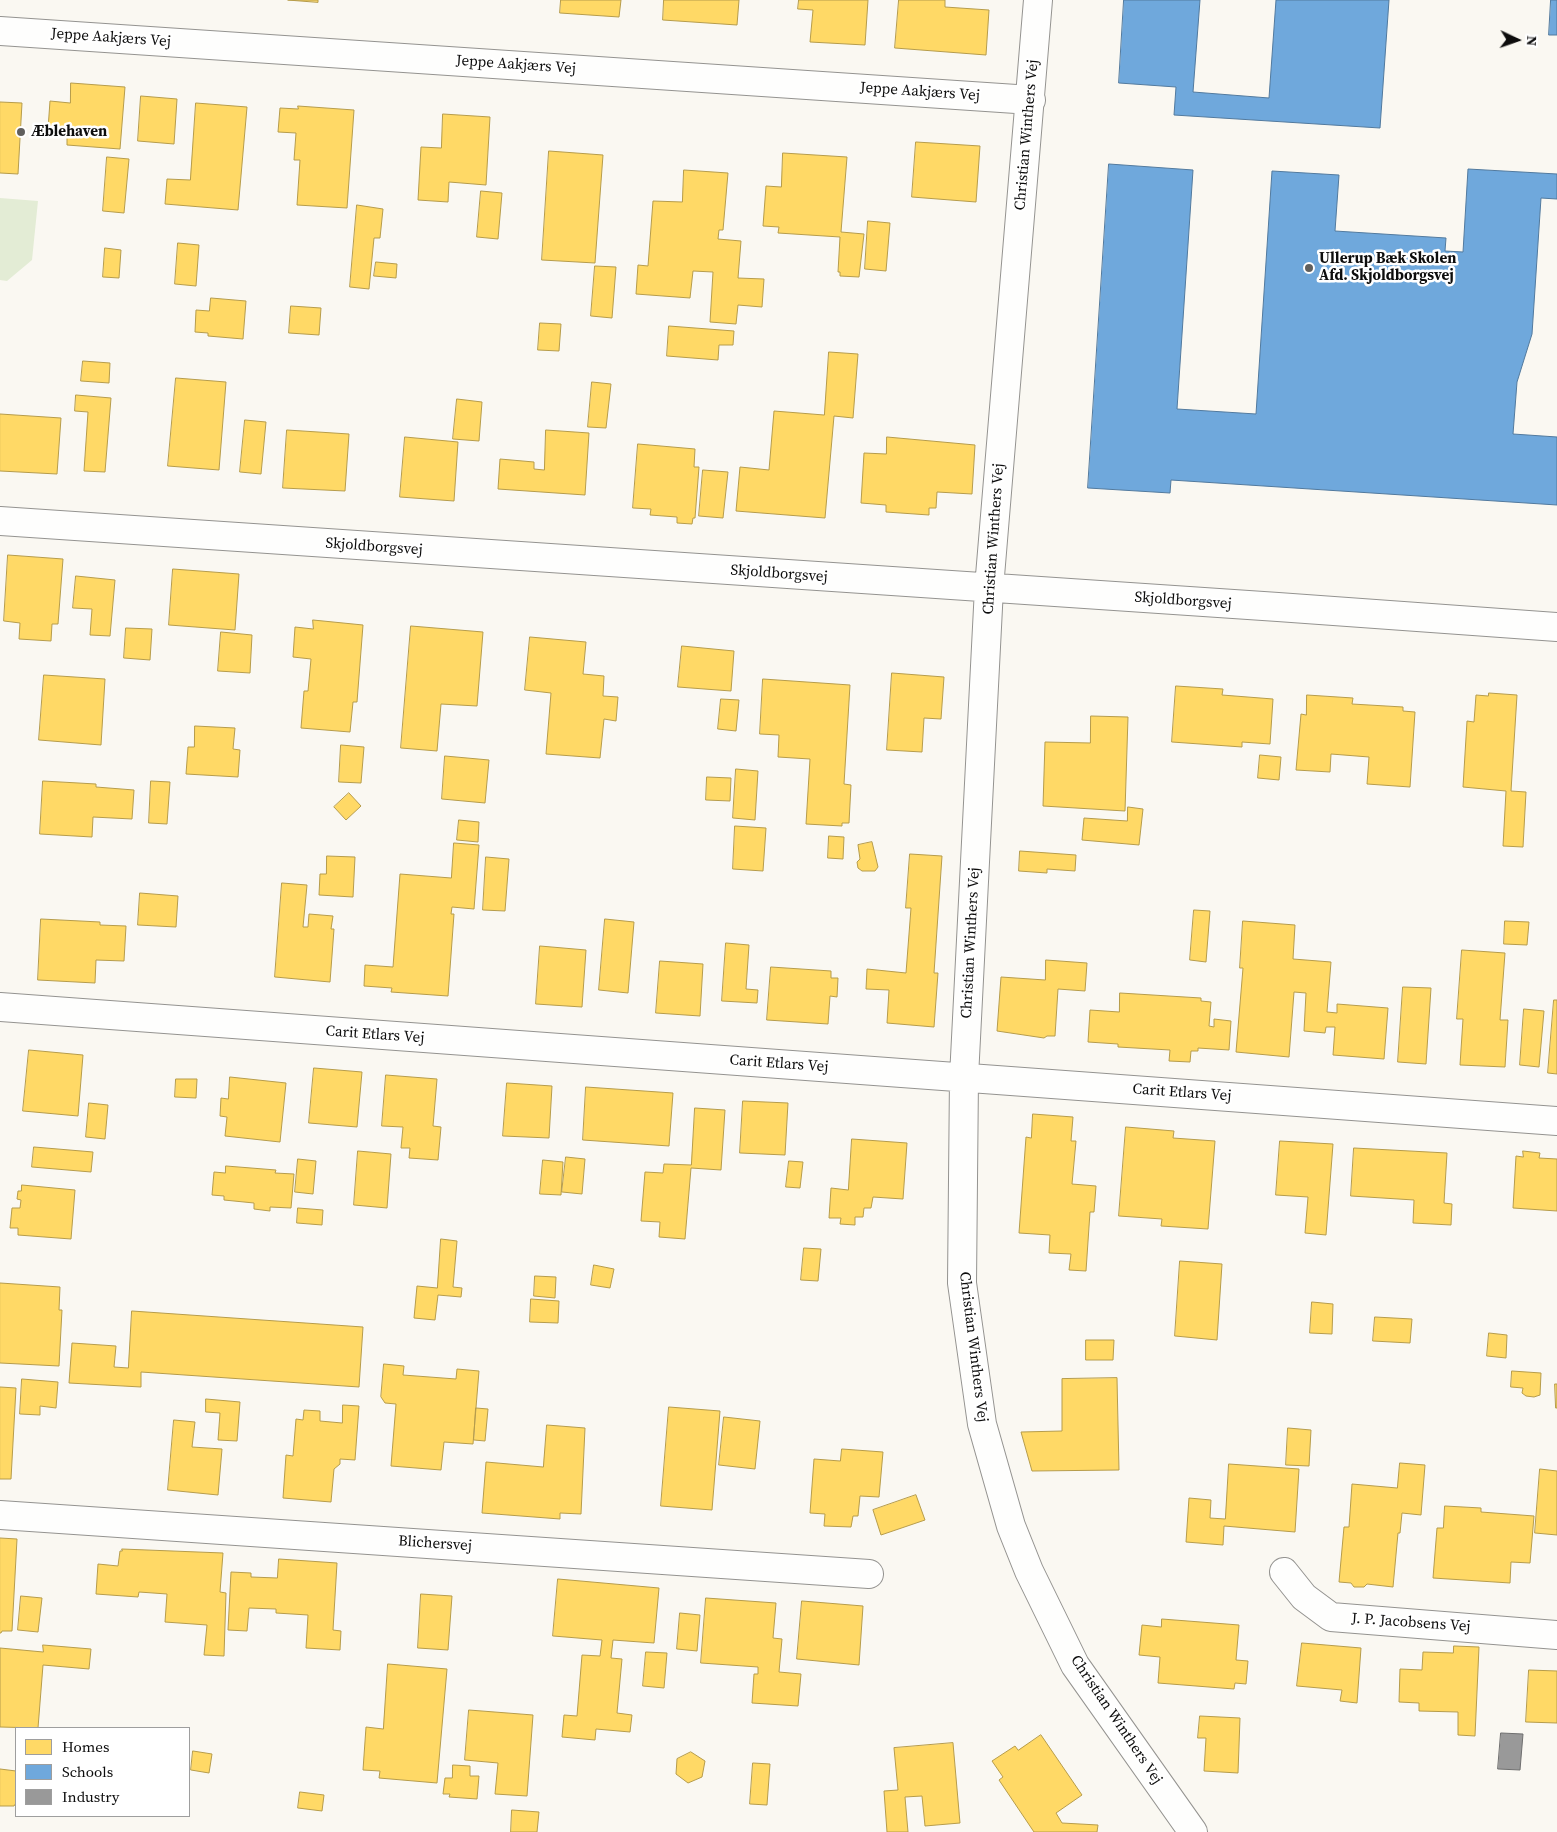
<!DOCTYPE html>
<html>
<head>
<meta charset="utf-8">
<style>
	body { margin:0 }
	#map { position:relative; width:1557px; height:1832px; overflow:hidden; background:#faf8f2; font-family:"Source Serif 4",serif }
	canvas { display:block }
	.legend { position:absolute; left:15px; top:1727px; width:175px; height:90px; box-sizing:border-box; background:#fff; border:1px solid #9e9e9e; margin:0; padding:6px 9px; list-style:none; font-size:15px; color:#0d0d0d }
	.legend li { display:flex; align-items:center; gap:10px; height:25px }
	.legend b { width:25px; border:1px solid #9e9e9e }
	.north { position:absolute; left:1492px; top:15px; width:50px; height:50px; -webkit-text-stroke:4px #fff; paint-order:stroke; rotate:93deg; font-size:14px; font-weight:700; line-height:20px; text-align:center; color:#0d0d0d }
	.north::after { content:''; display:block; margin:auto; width:18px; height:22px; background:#0d0d0d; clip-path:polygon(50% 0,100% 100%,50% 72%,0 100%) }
</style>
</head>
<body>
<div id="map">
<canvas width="1557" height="1832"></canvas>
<ul class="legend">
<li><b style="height:14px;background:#ffd966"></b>Homes</li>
<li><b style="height:14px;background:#6fa8dc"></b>Schools</li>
<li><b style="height:14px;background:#999"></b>Industry</li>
</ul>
<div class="north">N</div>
</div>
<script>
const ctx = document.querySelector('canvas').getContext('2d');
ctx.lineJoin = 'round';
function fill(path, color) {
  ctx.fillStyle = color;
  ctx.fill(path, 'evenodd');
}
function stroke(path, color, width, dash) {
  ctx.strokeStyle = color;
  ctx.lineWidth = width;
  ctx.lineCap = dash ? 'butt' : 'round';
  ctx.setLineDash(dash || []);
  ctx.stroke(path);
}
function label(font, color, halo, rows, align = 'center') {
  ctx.font = font + ' "Source Serif 4",serif';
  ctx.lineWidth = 5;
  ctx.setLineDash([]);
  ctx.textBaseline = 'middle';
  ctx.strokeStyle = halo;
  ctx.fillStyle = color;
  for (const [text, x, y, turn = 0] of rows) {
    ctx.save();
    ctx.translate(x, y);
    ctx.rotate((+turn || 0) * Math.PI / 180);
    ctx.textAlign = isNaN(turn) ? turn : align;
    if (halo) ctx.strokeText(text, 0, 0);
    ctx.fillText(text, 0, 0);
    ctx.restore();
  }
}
fill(new Path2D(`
	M0,198L38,201L32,260L7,281L0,280Z`), '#e3ecd5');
const homes = new Path2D(`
	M288,0H318V2Z
	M561,0H621L619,17L560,13Z
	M664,0H739L737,25L663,20Z
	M799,0H868L865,45L810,42L813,10L798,9Z
	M899,0H945V7L989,10L986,55L895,48Z
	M71,83L125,87L120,149L67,145V130L48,129L50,101L70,103Z
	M141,96L177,99L174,144L138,141Z
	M0,102L22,103L18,174L0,173Z
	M196,103L247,107L238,210L165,204L167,179L190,180Z
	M298,106L354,110L347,208L297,205L300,160H294L296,133L278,132L280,108L298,109Z
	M443,114L490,117L486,185L449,182L448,202L418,200L421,147L441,148Z
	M916,142L980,146L976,202L912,197Z
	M549,151L603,155L595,263L542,260Z
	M783,153L847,157L841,232L864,234L859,277L840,276V272H838L840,237L778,233L779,227L763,226L766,186L781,187Z
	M107,157L129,159L124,213L103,211Z
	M684,170L728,173L723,230H719L718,239L741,241L738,278L764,279L762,307L738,305L736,324L710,322L713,272L693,271L690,298L636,294L638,265L648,266L653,201L682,202Z
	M481,191L502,193L498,239L477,237Z
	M357,205L383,209L380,238H374L369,289L350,287Z
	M868,221L890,223L886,271L865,269Z
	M178,243L199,245L196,286L175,284Z
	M105,248L121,250L119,278L103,277Z
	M376,262L397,264L396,278L374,276Z
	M595,266L616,267L612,318L591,316Z
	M211,298L246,301L243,339L208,336V333L195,332L196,310L209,311Z
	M291,306L321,308L319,335L289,333Z
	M540,323L561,324L559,351L538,350Z
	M669,326L734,331L733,345H719L718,360L667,356Z
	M829,352L858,354L853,418L834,416L825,518L736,511L740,467L769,470L774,411L824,415Z
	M83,361L110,363L109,383L81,381Z
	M176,378L226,382L219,470L168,466Z
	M592,382L611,384L606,428L588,427Z
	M76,395L111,398L105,472L84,471L88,412L75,411Z
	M457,399L482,402L479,441L453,439Z
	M0,414L61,418L57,474L0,471Z
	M245,420L266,422L261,474L240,472Z
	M287,430L349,434L345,491L283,488Z
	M546,430L589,433L585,495L498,489L500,459L534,462V469L544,470Z
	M405,437L458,442L454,501L400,497Z
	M887,437L975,445L972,494L937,492L936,508H929V515L886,512V505L861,503L864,453L886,454Z
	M638,444L695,449L694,467H699L695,518H693L692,524L677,523V517L650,515L651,509L633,508Z
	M703,470L728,472L723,518L699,516Z
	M8,555L63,559L58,624H52L51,641L19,639L20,623L4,621Z
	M173,569L239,574L235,630L169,625Z
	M76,576L115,580L110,636L90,635L92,609L73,608Z
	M313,620L363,625L357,702H353L350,732L301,728L304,691H308L311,659L293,657L295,627L313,629Z
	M411,626L483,632L477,706L441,704L437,751L401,748Z
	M126,628L152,629L150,660L124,658Z
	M221,632L252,635L250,673L218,671Z
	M530,637L586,642L583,674L604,676L603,696L618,697L616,721L604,719L600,758L546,754L551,693L525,690Z
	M682,646L734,651L731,691L678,687Z
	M892,673L944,677L941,719L924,718L922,752L887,750Z
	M44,675L105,679L101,745L39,740Z
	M763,679L850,685L844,784L851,785L849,823H842V826L806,824L810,759L778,757L779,735L760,734Z
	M1176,686L1223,689L1222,695L1273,699L1270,744L1242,742V747L1172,742Z
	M1489,693L1517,695L1511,791L1526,792L1523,847L1503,846L1506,791L1463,787L1467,721L1474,722L1476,695L1488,696Z
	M1307,695L1353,698L1352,704L1403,707V711L1415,712L1410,787L1367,784L1369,757L1331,754L1330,772L1296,770L1301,714L1306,715Z
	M721,699L739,700L736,731L718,729Z
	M1091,716L1128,717L1125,811L1043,806L1045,742L1090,743Z
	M195,726L235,728L233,749L240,750L238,777L186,774L188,747H194Z
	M341,745L364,747L361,783L339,782Z
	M1260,755L1281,757L1279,780L1258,778Z
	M445,756L489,760L485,803L442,799Z
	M736,769L758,771L755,820L733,818Z
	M707,777L731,778L730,801L706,800Z
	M43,781L96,784V787L134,790L132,819L93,817L92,837L40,834Z
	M151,781L170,782L167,824L149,823Z
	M349,793L361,806L346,820L334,807Z
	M1128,807L1143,809L1139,845L1082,840L1084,818L1127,821Z
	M459,820L479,822L478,842L457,840Z
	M735,826L766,828L763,871L733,869Z
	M829,836L844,837L843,859L828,858Z
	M872,842L878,867L875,871H862L858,868L857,862L860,859L858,845Z
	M454,843L479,845L474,909L452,907L451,914H454L448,996L391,992L392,988L364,986L365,965L393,967L400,874L451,878Z
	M1020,851L1076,855L1075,871L1047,869V873L1019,871Z
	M910,854L942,856L934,973H938L934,1027L887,1023L889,990L866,989L867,969L906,973L911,908H906Z
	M327,856L355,857L353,897L319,895L320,874H326Z
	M486,857L509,859L505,911L483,910Z
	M282,883L307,885L303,927H308L309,914L333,916L331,929H334L330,982L275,977Z
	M140,893L178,896L176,927L138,925Z
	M1194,910L1210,911L1206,962L1190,960Z
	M41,919L100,922V925L126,926L124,961L96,960L95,983L38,980Z
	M605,919L634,922L628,993L599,990Z
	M1243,921L1295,925L1293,959L1331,962L1327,1012L1337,1013V1004L1388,1008L1384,1059L1333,1055L1335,1027H1326L1325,1033L1304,1031L1306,993L1294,992L1289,1057L1236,1052L1243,968H1240Z
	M1505,921L1529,922L1527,945L1504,944Z
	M726,943L749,945L746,989L758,990L757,1003L722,1001Z
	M540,946L586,950L582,1007L536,1004Z
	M1462,950L1505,953L1500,1020H1508L1505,1067L1460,1065L1463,1019H1457Z
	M1046,960L1087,963L1085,991L1058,989L1055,1036H1047L1044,1038L997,1031L1001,977L1045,980Z
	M660,961L703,964L700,1016L656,1013Z
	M771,967L831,971V978H838L837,997L830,996L828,1024L767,1020Z
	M1403,987L1431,988L1426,1064L1398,1062Z
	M1120,993L1201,998V1001L1211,1002L1209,1026L1214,1027V1019L1231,1021L1229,1050L1198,1048V1051H1191L1190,1062L1169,1061L1170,1050L1118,1047V1044L1088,1042L1090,1010L1119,1012Z
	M1554,1000H1557V1074L1548,1073Z
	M1524,1009L1544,1011L1539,1067L1520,1065Z
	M29,1050L83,1055L78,1116L23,1111Z
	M314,1068L362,1072L357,1127L309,1123Z
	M386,1075L437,1079L433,1126L441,1127L438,1160L409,1158L410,1148H401L403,1127L382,1126Z
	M230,1077L286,1083L280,1142L225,1136L227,1117L220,1116L221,1098L228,1099Z
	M176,1079H197L196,1098L175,1097Z
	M507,1083L552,1086L549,1138L503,1136Z
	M586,1087L673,1093L669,1146L583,1140Z
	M743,1101L788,1103L785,1155L740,1153Z
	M89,1103L108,1105L105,1139L86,1137Z
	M695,1108L725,1110L721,1170L691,1168L685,1239L659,1237L660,1222L641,1221L645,1172L663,1173L664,1164L691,1165Z
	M1033,1114L1073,1117L1071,1141H1076L1072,1184L1096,1186L1094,1212H1090L1086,1271L1069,1270L1071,1254L1049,1253L1050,1235L1019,1233L1026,1137L1031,1138Z
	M1126,1127L1174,1131L1173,1138L1215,1141L1208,1229L1161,1226L1162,1219L1119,1216Z
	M852,1139L907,1143L903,1199L873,1197L871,1208H864L863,1217H855V1225L840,1224L841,1218H829L831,1188L848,1190Z
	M1280,1141L1333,1144L1326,1235L1305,1233L1308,1197L1276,1195Z
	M34,1147L93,1152L91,1172L32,1167Z
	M1354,1148L1447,1153L1444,1203L1452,1204L1451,1225L1413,1223L1414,1200L1351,1196Z
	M358,1151L391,1154L387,1208L354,1205Z
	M1523,1151L1540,1153L1539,1158L1557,1159V1211L1513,1208L1516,1156L1523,1157Z
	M566,1157L585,1159L582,1194L562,1192Z
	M298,1159L316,1161L313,1194L295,1192Z
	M543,1160L563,1162L561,1195L540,1194Z
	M789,1161L803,1162L800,1188L786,1187Z
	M226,1166L276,1170L275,1173L294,1174L291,1208L270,1207V1211L254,1209V1203L224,1200V1196L212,1195L214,1172L225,1173Z
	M22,1185L75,1190L71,1239L18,1235V1228H10L12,1208H20L21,1200L17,1199L18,1191H21Z
	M298,1208L323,1210L322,1225L297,1223Z
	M441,1239L457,1241L453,1287L462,1288L461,1297L438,1295L435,1320L414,1318L417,1286L437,1288Z
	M804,1248L821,1249L818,1281L801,1280Z
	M1180,1261L1222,1264L1217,1340L1175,1336Z
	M594,1265L614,1269L610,1288L591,1285Z
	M535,1276L556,1277L555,1298L534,1296Z
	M0,1283L60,1287L59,1310H62L59,1366L0,1363Z
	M531,1299L559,1301L558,1323L530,1322Z
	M1312,1302L1333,1304L1332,1334L1310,1333Z
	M132,1311L363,1327L359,1387L141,1372V1387L69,1383L72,1343L116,1346L114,1367L128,1368Z
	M1375,1317L1412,1319L1410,1343L1373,1341Z
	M1489,1333L1507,1335L1506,1358L1487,1356Z
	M1086,1340H1114L1113,1360H1086Z
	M384,1364L404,1366L403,1375L456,1379L457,1369L479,1371L473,1444L444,1442L441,1470L391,1466L396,1404L385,1403L381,1397Z
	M1512,1371L1541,1373L1540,1395L1534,1397L1526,1396L1522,1393L1523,1388L1511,1387Z
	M1117,1378L1119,1470L1032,1471L1021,1432L1062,1431V1379Z
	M22,1379L58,1382L56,1408L40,1406V1415L20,1414Z
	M1555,1384H1557V1408H1556Z
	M0,1387L16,1388L11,1479H0Z
	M206,1399L240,1402L237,1441L218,1440L220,1413L206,1412Z
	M343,1405L359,1406L355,1460L340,1459V1464L334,1469L331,1502L283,1498L286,1455L293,1456L296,1419L303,1420L304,1410L320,1411V1421L342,1423Z
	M669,1407L720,1411L712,1510L661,1506Z
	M476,1408L488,1409L485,1441L474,1440Z
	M724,1417L760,1421L755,1469L719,1465Z
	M174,1420L195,1422L192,1447L222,1449L218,1495L168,1490Z
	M547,1425L585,1428L581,1514L560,1513V1519L482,1513L486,1462L543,1467Z
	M1288,1428L1311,1430L1309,1466L1286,1465Z
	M842,1449L883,1452L879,1497L860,1496L858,1516H853L851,1527L824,1526L825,1514L810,1513L814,1459L840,1461Z
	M1400,1463L1425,1465L1421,1515L1402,1513L1400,1533H1398L1393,1587L1367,1584L1364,1587H1354L1351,1583L1339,1582L1344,1527H1349L1352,1484L1397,1488Z
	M1229,1464L1299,1469L1295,1532L1224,1526L1223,1545L1186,1542L1189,1498L1211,1500L1210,1518L1225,1519Z
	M1540,1469L1557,1471V1535L1535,1533Z
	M916,1495L925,1520L881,1535L873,1510Z
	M1445,1506L1481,1508V1512L1534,1516L1530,1563L1511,1562L1510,1583L1433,1578L1437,1528H1443Z
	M0,1538L17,1539L12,1631H2L1,1633H0Z
	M122,1549L223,1553L220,1592L226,1593L224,1656L204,1655L207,1625L165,1622L167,1594L139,1592L138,1597L96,1594L98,1564L118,1566L120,1551H122Z
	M279,1559L337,1563L333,1630L341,1631L340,1650L306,1648L308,1615L276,1613V1609L249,1608L247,1631L228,1630L231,1572L251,1573V1577L277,1578Z
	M558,1579L659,1588L654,1643L613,1640L611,1658L622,1659L617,1713L632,1715L630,1732L596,1729L595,1740L562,1737L564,1715L577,1716L582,1655L600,1656L602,1640L553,1636Z
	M421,1594L452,1596L448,1650L418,1648Z
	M21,1596L42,1598L38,1632L18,1630Z
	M706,1598L776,1603L773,1638L782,1639L779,1672L801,1674L798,1706L752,1703L754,1674H758V1667L701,1663Z
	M802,1601L863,1606L859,1665L797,1659Z
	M680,1613L700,1615L697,1651L677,1649Z
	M1162,1619L1239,1625L1236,1660L1248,1661L1246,1684L1235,1683L1234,1689L1158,1683L1160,1657L1139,1655L1142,1625L1161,1627Z
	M1302,1643L1361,1648L1357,1703L1340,1701L1342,1690L1297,1686Z
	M43,1645L91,1649L89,1669L43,1665L38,1728L0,1727V1648L43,1652Z
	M1454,1646L1479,1647L1475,1736L1458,1735V1712L1419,1711V1703L1399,1702L1400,1669L1422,1670L1423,1652L1453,1653Z
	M646,1652L667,1653L664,1688L643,1686Z
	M388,1664L447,1669L437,1783L379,1778L380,1771L363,1770L366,1727L383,1729Z
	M1529,1670L1557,1671V1723L1526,1722Z
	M469,1710L533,1715L527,1796L495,1794L498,1763L465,1760Z
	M1200,1716L1240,1718L1238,1773L1204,1771L1206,1738H1198Z
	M1041,1735L1082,1795L1056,1813L1062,1823L1098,1825L1097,1832H1034L999,1780L1003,1777L992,1761L1015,1746L1018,1750Z
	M953,1743L960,1823L925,1826L922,1796L905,1797L908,1832H887L884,1791L898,1790L894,1748Z
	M193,1751L212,1754L209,1773L191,1770Z
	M691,1752L705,1761L702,1777L688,1783L676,1774L677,1759Z
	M753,1763L770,1764L767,1805L750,1804Z
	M453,1765L470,1766V1776H479L477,1799L449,1797L450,1794H443L445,1778H452Z
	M0,1769L16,1771V1803L14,1806H0Z
	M300,1792L324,1795L322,1811L298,1808Z
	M512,1810L539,1812L537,1832H511Z`);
fill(homes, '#ffd966');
stroke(homes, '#b69c4b', 1);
const schools = new Path2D(`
	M1124,0H1200L1193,92L1269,98L1276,0H1389L1380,128L1174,115L1176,87L1119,83Z
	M1551,0H1557V35H1549Z
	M1109,164L1193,170L1177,409L1256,414L1272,171L1339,175L1335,231L1446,238L1445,251L1463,252L1468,169L1557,174V199L1541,198L1532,334L1517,382L1513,434L1557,437V505L1171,480L1170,493L1088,488Z`);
fill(schools, '#6fa8dc');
stroke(schools, '#527a9e', 1);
const industry = new Path2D(`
	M1501,1733L1523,1734L1520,1770L1498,1769Z`);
fill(industry, '#999');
stroke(industry, '#6f6f6f', 1);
const street = new Path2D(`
	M1038,0L989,588L964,1077L962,1283L982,1424L1011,1526L1029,1571L1075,1665L1193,1832
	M0,31L1031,100
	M0,521L1278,607L1557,627
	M0,1007L1557,1121
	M0,1515L869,1574
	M1284,1572L1304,1597L1331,1617L1557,1635`);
stroke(street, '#949390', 30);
stroke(street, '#fefefd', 28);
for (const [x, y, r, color] of [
	[21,132,5,"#605f5d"],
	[1309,268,5,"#605f5d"]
]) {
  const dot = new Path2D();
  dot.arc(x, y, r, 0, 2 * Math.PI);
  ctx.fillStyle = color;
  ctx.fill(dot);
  stroke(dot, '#fff', 2);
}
label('15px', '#0d0d0d', '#fff', [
	["Jeppe Aakjærs Vej",111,38,4],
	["Jeppe Aakjærs Vej",516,65,4],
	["Jeppe Aakjærs Vej",920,92,4],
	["Christian Winthers Vej",1027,135,-85],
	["Christian Winthers Vej",994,539,-86],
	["Skjoldborgsvej",374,547,4],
	["Skjoldborgsvej",779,574,4],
	["Skjoldborgsvej",1183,601,4],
	["Christian Winthers Vej",971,943,-87],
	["Carit Etlars Vej",375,1035,4],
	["Carit Etlars Vej",779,1064,4],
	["Carit Etlars Vej",1182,1093,4],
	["Christian Winthers Vej",973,1347,83],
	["Blichersvej",435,1544,4],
	["J. P. Jacobsens Vej",1411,1623,4],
	["Christian Winthers Vej",1116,1720,56]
]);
label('bold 15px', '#0d0d0d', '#fff', [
	["Æblehaven",31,132],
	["Ullerup Bæk Skolen",1319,259],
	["Afd. Skjoldborgsvej",1319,276]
], 'left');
</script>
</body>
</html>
